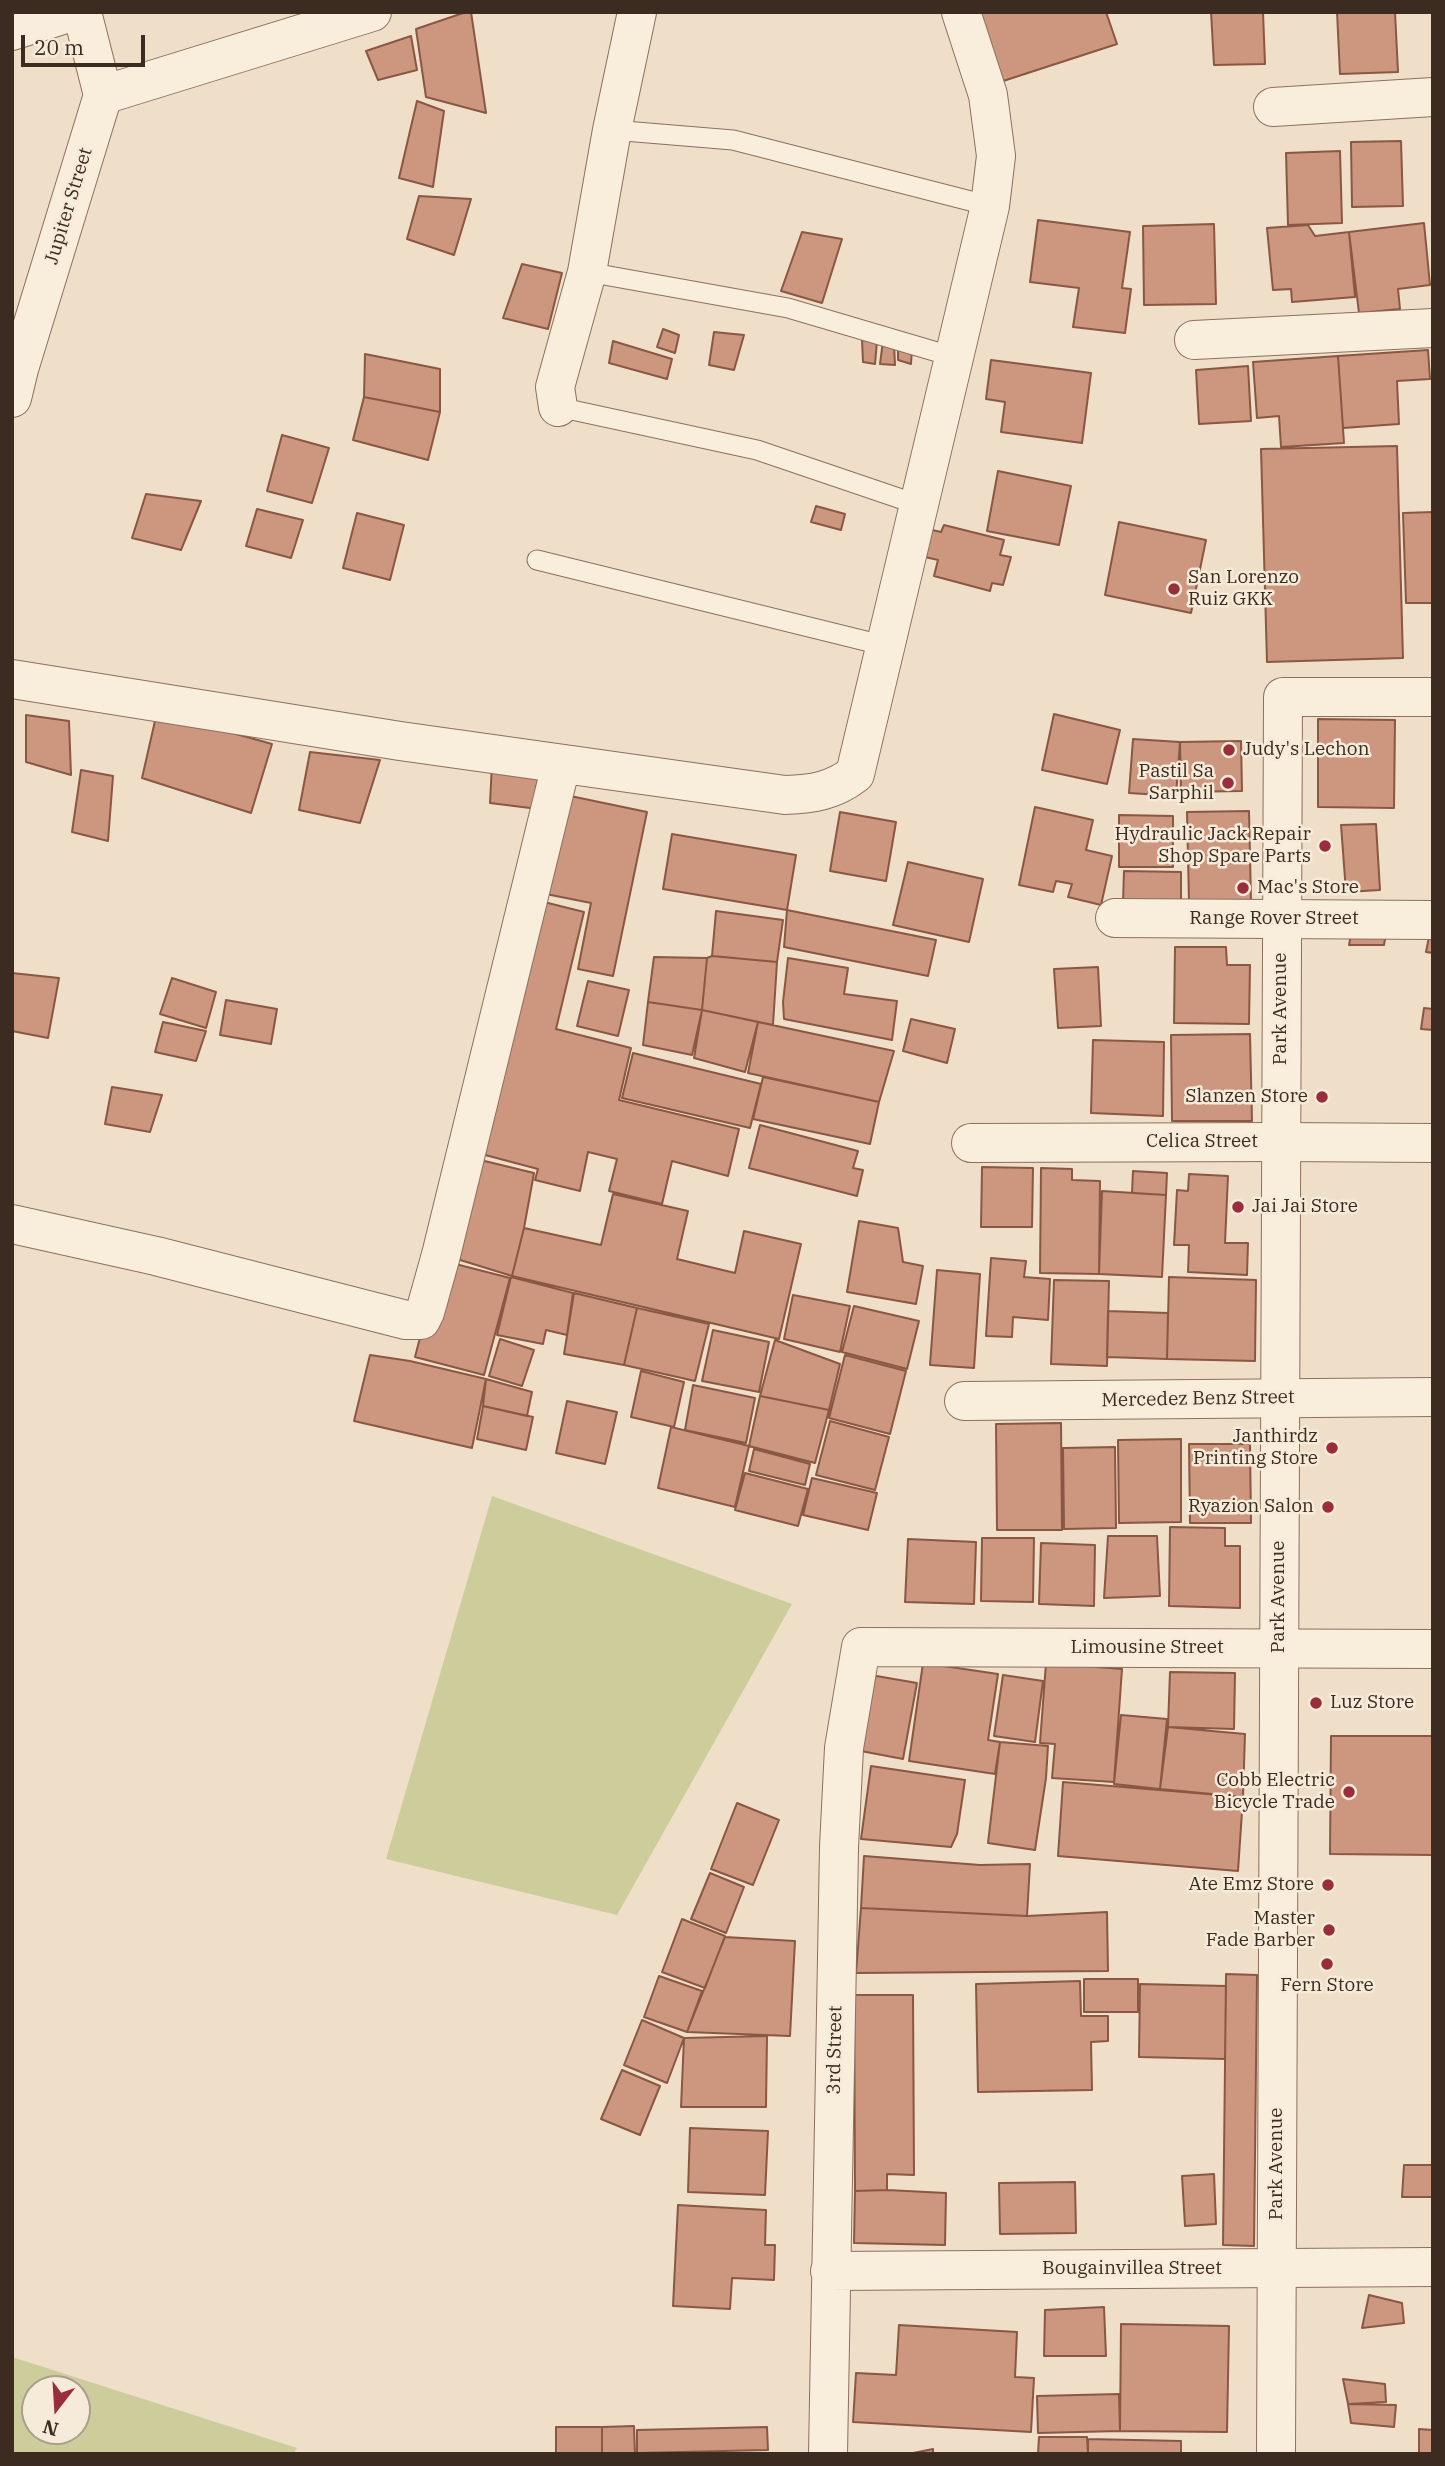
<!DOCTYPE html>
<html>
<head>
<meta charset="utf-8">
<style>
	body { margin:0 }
	#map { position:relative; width:1445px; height:2466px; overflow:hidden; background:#efdfc9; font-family:"IBM Plex Serif",serif }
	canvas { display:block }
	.frame { position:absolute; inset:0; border:14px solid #3c2b21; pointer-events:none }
	.north { position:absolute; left:21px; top:2375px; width:70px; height:70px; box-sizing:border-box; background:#f6ead8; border:2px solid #ac9e8f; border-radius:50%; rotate:197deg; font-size:19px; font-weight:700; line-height:28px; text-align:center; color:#3c2b21 }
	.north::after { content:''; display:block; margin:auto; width:24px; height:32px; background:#9a2d3b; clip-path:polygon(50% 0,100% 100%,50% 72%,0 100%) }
	.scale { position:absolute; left:21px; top:35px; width:124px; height:32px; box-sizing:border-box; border:4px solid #3c2b21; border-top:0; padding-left:9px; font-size:21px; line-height:24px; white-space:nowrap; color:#3c2b21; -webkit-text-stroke:5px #f6ead8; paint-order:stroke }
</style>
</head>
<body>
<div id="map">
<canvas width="1445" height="2466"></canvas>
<div class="frame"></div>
<div class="north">N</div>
<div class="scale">20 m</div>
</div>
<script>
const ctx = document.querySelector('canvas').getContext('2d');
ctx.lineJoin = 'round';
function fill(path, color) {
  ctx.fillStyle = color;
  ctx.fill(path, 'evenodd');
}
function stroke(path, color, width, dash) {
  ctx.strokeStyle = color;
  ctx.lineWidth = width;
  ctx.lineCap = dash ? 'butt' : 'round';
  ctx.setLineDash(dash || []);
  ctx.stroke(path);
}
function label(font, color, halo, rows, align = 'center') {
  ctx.font = font + ' "IBM Plex Serif",serif';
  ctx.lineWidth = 5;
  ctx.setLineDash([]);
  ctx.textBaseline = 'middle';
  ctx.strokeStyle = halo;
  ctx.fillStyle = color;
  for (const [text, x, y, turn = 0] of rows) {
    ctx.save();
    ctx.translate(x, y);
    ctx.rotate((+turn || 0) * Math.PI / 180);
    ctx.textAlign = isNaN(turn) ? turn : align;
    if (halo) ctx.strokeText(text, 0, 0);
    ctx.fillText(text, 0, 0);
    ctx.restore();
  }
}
fill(new Path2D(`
	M492,1496L792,1604L617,1915L386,1859Z
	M12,2357L297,2448L293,2454H12ZM35,2389H77V2431H35Z`), '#cdcd9c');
const building = new Path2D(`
	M466,12H471L486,113L426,97L416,29Z
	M973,12H1106L1117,44L997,83Z
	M1211,12H1263L1265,64L1214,65Z
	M1337,12H1395L1398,72L1340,74Z
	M411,36L417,70L378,80L366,51Z
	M417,101L444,111L433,187L399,178Z
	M1401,141L1403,206L1352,207L1351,142Z
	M1340,151L1342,223L1288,225L1286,153Z
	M419,196L471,199L454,255L407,239Z
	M1038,220L1130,232L1122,288L1131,289L1125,333L1073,327L1079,288L1030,282Z
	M1424,223L1430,285L1398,289L1400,309L1359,313L1349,232Z
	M1214,224L1216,304L1144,305L1143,226Z
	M1308,225L1315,236L1349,232L1355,297L1292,302L1291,289L1273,290L1267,228Z
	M802,232L842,239L822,303L781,291Z
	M522,264L562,273L548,329L503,318Z
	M663,329L679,335L675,353L657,347Z
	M714,332L744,335L734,370L709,365Z
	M862,340L877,341L875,364L863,362Z
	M613,341L672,359L667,379L609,363Z
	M883,341L894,344L895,365L880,364Z
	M898,346L912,349L911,364L898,360Z
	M1428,350L1430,379L1397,381L1399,424L1343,428L1338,356Z
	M365,354L440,369V412L364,397Z
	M1338,356L1344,443L1281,447L1279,416L1257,418L1253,362Z
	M991,360L1091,373L1082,443L1001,432L1005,402L986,399Z
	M1248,366L1251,421L1199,424L1196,370Z
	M364,397L440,412L428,460L353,440Z
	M282,435L329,448L312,503L267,491Z
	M1397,446L1403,658L1267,662L1261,449Z
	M998,471L1071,486L1059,545L987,531Z
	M146,494L201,501L181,550L132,538Z
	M816,506L845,514L841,530L811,522Z
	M257,509L303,520L291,558L246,546Z
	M1433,512V603H1406L1403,513Z
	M357,513L404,525L390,580L343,568Z
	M1119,522L1206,540L1191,613L1105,595Z
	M944,525L1004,540L1000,555L1011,557L1003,585L992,583L990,591L934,576L938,560L925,557L932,530L941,532Z
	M157,712L272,744L251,813L142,778Z
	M1054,714L1120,730L1107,784L1042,770Z
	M26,715L69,721L71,775L26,762Z
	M1318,719L1395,720L1394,808L1318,807Z
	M1133,739L1180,742L1176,796L1129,793Z
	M1241,741L1242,791L1181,792L1180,742Z
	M310,752L380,760L360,823L299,810Z
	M492,764L543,769L548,784L536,786L538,809L490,803Z
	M81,770L113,776L108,841L72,832Z
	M556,793L647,812L613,976L578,969L591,903L536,892Z
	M1035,807L1093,820L1086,850L1112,856L1101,905L1068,897L1072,884L1056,881L1053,892L1019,885Z
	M1249,811L1251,901L1189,902L1187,812Z
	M840,812L896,822L886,881L830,871Z
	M1119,815L1173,816V867H1119Z
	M1376,824L1380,890L1346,892L1341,825Z
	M672,834L796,855L787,910L663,889Z
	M908,862L983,879L969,942L893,925Z
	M1124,871L1181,872V904L1123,902Z
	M532,899L584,912L556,1029L631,1048L619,1100L739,1129L728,1176L672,1161L662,1204L609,1191L617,1159L588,1152L580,1191L535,1180L538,1169L470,1151Z
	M787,910L936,940L928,976L784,947Z
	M716,911L783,920L777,962L712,956Z
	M1352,929L1386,933L1384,945H1349Z
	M1430,932H1433V953L1426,952Z
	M1175,947H1226L1227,965H1250L1249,1024L1174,1023Z
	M712,956L777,962L773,1025L702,1010L707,958Z
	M654,957L707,958L702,1010L648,1002Z
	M788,958L848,968L844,994L897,1001L892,1040L784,1019L783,1002Z
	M1098,967L1101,1026L1058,1028L1054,969Z
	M12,973L59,978L48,1038L12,1031Z
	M172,978L216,992L206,1028L160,1014Z
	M588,981L629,990L618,1036L577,1026Z
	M226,1000L277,1009L271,1044L220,1035Z
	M648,1002L702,1010L692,1055L643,1045Z
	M1424,1008L1433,1009V1030L1421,1029Z
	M702,1010L758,1022L745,1072L694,1058Z
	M911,1019L955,1029L947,1063L903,1051Z
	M163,1022L206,1031L196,1061L155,1052Z
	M758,1022L894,1051L879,1102L748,1073Z
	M1250,1034L1252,1121H1172L1171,1035Z
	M1093,1040L1164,1042L1163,1116L1091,1113Z
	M633,1053L761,1084L750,1128L622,1098Z
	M763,1077L879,1102L870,1144L753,1119Z
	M112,1087L162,1095L150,1132L105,1124Z
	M760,1125L858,1151L853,1168L863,1170L857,1196L749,1168Z
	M468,1157L534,1173L524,1228L512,1276L444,1255Z
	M982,1167L1033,1168L1032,1227H981Z
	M1041,1168L1072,1169V1180L1100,1181L1099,1274L1040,1273Z
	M1133,1171L1167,1173L1166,1195L1132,1193Z
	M1189,1174L1228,1176L1225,1243H1248L1247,1275L1188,1272L1189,1245H1174L1177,1190L1188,1191Z
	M1102,1191L1166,1195L1162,1277L1099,1274Z
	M613,1194L688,1211L677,1259L735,1273L744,1231L801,1244L779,1339L512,1276L524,1228L601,1245Z
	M859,1221L898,1228L903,1262L923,1266L916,1304L847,1292Z
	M991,1258L1026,1261L1024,1277L1050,1279L1048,1320L1013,1317L1012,1337L986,1336Z
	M440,1260L510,1278L484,1375L415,1357Z
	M937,1270L980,1274L974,1368L930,1365Z
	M511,1277L573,1293L567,1335L546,1330L543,1344L497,1335Z
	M1169,1277L1256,1280L1255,1361L1167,1359Z
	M1054,1280L1109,1281L1107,1366L1051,1364Z
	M574,1293L637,1308L624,1365L564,1354Z
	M793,1295L850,1306L840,1352L784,1339Z
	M854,1306L919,1321L907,1369L842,1352Z
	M637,1308L709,1324L695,1381L624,1365Z
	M1108,1311L1168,1313L1167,1359L1107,1357Z
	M713,1330L769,1342L759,1392L702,1381Z
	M500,1339L534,1350L522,1386L489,1376Z
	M775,1340L840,1364L829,1410L760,1396Z
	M370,1355L410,1361L486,1379L472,1448L354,1421Z
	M845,1355L906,1371L890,1434L829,1418Z
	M641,1371L684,1382L674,1427L631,1417Z
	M486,1379L532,1392L527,1416L483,1406Z
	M693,1385L755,1398L746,1443L685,1430Z
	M760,1396L829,1410L815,1463L749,1446Z
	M567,1401L617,1412L605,1464L556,1453Z
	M483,1406L533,1417L526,1450L477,1439Z
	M830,1421L889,1437L875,1490L816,1475Z
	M1061,1423L1062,1530H997L996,1424Z
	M671,1427L749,1446L735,1507L658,1488Z
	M1181,1439V1522L1119,1523L1118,1440Z
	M1189,1444H1250L1251,1523H1190Z
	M1115,1447L1116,1528L1064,1529L1063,1448Z
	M754,1449L810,1464L805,1485L749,1471Z
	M745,1473L808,1489L798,1526L735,1510Z
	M812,1478L877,1493L868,1530L803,1515Z
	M1170,1527L1225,1528V1546H1240V1608L1169,1606Z
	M1108,1536H1157L1160,1596L1104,1598Z
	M982,1538H1034L1033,1602L981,1601Z
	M908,1539L976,1542L974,1604L905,1602Z
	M1041,1543L1095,1545L1094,1606L1039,1604Z
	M923,1663L998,1674L988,1740L1000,1742L995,1774L909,1761Z
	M1046,1663L1122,1669L1114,1782L1052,1778L1055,1744L1040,1743Z
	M1170,1672L1235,1673L1234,1729L1168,1727Z
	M859,1673L917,1683L903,1759L845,1748Z
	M1003,1675L1043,1681L1035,1742L994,1736Z
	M1121,1715L1167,1719L1160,1789L1114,1784Z
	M1168,1727L1245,1734L1243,1797L1160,1789Z
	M1331,1736H1433V1855L1330,1854Z
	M1000,1742L1048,1746L1046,1778L1035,1850L988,1843Z
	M871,1766L965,1780L957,1834L951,1847L861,1839Z
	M1063,1782L1243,1797L1238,1871L1058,1856Z
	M737,1803L779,1820L753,1885L711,1869Z
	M864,1856L980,1865L1030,1864L1027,1916L861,1908Z
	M710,1873L744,1887L726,1933L691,1919Z
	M861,1908L1027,1916L1107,1912L1108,1971L856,1973Z
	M682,1919L725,1936L705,1988L662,1972Z
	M725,1937L795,1941L790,2036L687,2032Z
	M1226,1974L1257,1975L1254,2246L1223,2245Z
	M659,1976L702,1991L687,2032L644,2017Z
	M1084,1979H1138V2012H1084Z
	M1080,1981L1081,2016H1108V2041L1091,2042L1092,2090L978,2092L976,1984Z
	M1140,1984L1226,1986L1225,2059L1139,2057Z
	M854,1995H913L914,2175L887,2174V2190L855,2191Z
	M642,2020L684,2038L667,2083L624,2065Z
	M767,2036L766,2107H681L684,2038Z
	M622,2070L660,2086L640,2135L601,2119Z
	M690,2128L768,2131L765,2195L688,2192Z
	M1404,2165H1433V2197H1402Z
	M1214,2174L1216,2224L1185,2226L1182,2176Z
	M1075,2182L1076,2233L1000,2234L999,2183Z
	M887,2190L946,2193L945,2245L854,2243L855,2191Z
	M678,2205L766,2210L765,2245H775L774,2280L732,2278L730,2309L673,2306Z
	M1369,2295L1402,2303L1404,2323L1362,2328Z
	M1104,2307L1106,2356H1044L1045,2310Z
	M1121,2324L1229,2326L1227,2432L1120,2431Z
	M899,2325L1017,2332L1015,2377L1034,2378L1031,2432L853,2422L856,2373L896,2375Z
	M1343,2379L1385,2384L1386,2402L1348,2404Z
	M1119,2394L1120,2431L1038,2433L1037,2396Z
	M1348,2404L1396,2405L1394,2427L1351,2423Z
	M634,2426L635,2454H602V2427Z
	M556,2427H602V2454H556Z
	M767,2427L768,2450L637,2453V2430Z
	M1419,2429L1433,2430V2454H1419Z
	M1039,2437H1087L1088,2454H1038Z
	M1088,2439L1181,2441V2454H1088Z
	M933,2449V2454H908Z`);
fill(building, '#cc967f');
stroke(building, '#8a5743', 2);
const service = new Path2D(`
	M612,130L733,140L990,206
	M587,272L788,308L954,357
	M558,407L757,450L919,505
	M537,560L886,646`);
const minor = new Path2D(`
	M12,31L72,12
	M103,95L372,12
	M1273,107L1433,97
	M1194,340L1433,328
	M12,398L19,369L103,95L82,12
	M558,407L555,387L587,272L612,130L637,12
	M12,679L400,741L785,795C813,794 833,791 855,774L990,206L996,156L988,95L961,12
	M1115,918L1433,920
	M971,1143L1281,1142L1433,1143
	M12,1224L156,1256L406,1320H421L425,1312L441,1255L561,765
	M964,1401L1433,1397
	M830,2271L1433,2267
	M828,2454L839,1847L844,1748L861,1647L1433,1649`);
const tertiary = new Path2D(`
	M1276,2454L1283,697H1433`);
stroke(service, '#8b705d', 21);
stroke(minor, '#8b705d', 40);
stroke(tertiary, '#8b705d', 40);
stroke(service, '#f9eddc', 19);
stroke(minor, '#f9eddc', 38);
stroke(tertiary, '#f9eddc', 38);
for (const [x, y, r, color] of [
	[1174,589,7,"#9a2d3b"],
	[1229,750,7,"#9a2d3b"],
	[1228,783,7,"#9a2d3b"],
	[1325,846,7,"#9a2d3b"],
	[1243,888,7,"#9a2d3b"],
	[1322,1097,7,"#9a2d3b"],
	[1238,1207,7,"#9a2d3b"],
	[1332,1448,7,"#9a2d3b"],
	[1328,1507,7,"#9a2d3b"],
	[1316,1703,7,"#9a2d3b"],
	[1349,1792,7,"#9a2d3b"],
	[1328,1885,7,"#9a2d3b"],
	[1329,1930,7,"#9a2d3b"],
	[1327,1964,7,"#9a2d3b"]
]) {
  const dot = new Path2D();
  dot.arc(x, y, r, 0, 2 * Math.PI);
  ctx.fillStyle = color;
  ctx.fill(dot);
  stroke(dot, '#f6ead8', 2.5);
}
label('19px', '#3c2b21', '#f6ead8', [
	["Jupiter Street",69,206,-73],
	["Range Rover Street",1274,919],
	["Park Avenue",1281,1009,-90],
	["Celica Street",1202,1142],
	["Mercedez Benz Street",1198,1399,-1],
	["Park Avenue",1279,1597,-90],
	["Limousine Street",1147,1648],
	["3rd Street",835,2050,-89],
	["Park Avenue",1277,2164,-90],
	["Bougainvillea Street",1132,2269]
]);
label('19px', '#3c2b21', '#f6ead8', [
	["San Lorenzo",1188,578,"left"],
	["Ruiz GKK",1188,600,"left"],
	["Judy's Lechon",1243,750,"left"],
	["Pastil Sa",1214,772],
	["Sarphil",1214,794],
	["Hydraulic Jack Repair",1311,835],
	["Shop Spare Parts",1311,857],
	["Mac's Store",1257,888,"left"],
	["Slanzen Store",1308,1097],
	["Jai Jai Store",1252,1207,"left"],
	["Janthirdz",1318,1437],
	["Printing Store",1318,1459],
	["Ryazion Salon",1314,1507],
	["Luz Store",1330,1703,"left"],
	["Cobb Electric",1335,1781],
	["Bicycle Trade",1335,1803],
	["Ate Emz Store",1314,1885],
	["Master",1315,1919],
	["Fade Barber",1315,1941],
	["Fern Store",1327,1986,"center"]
], 'right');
</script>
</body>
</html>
